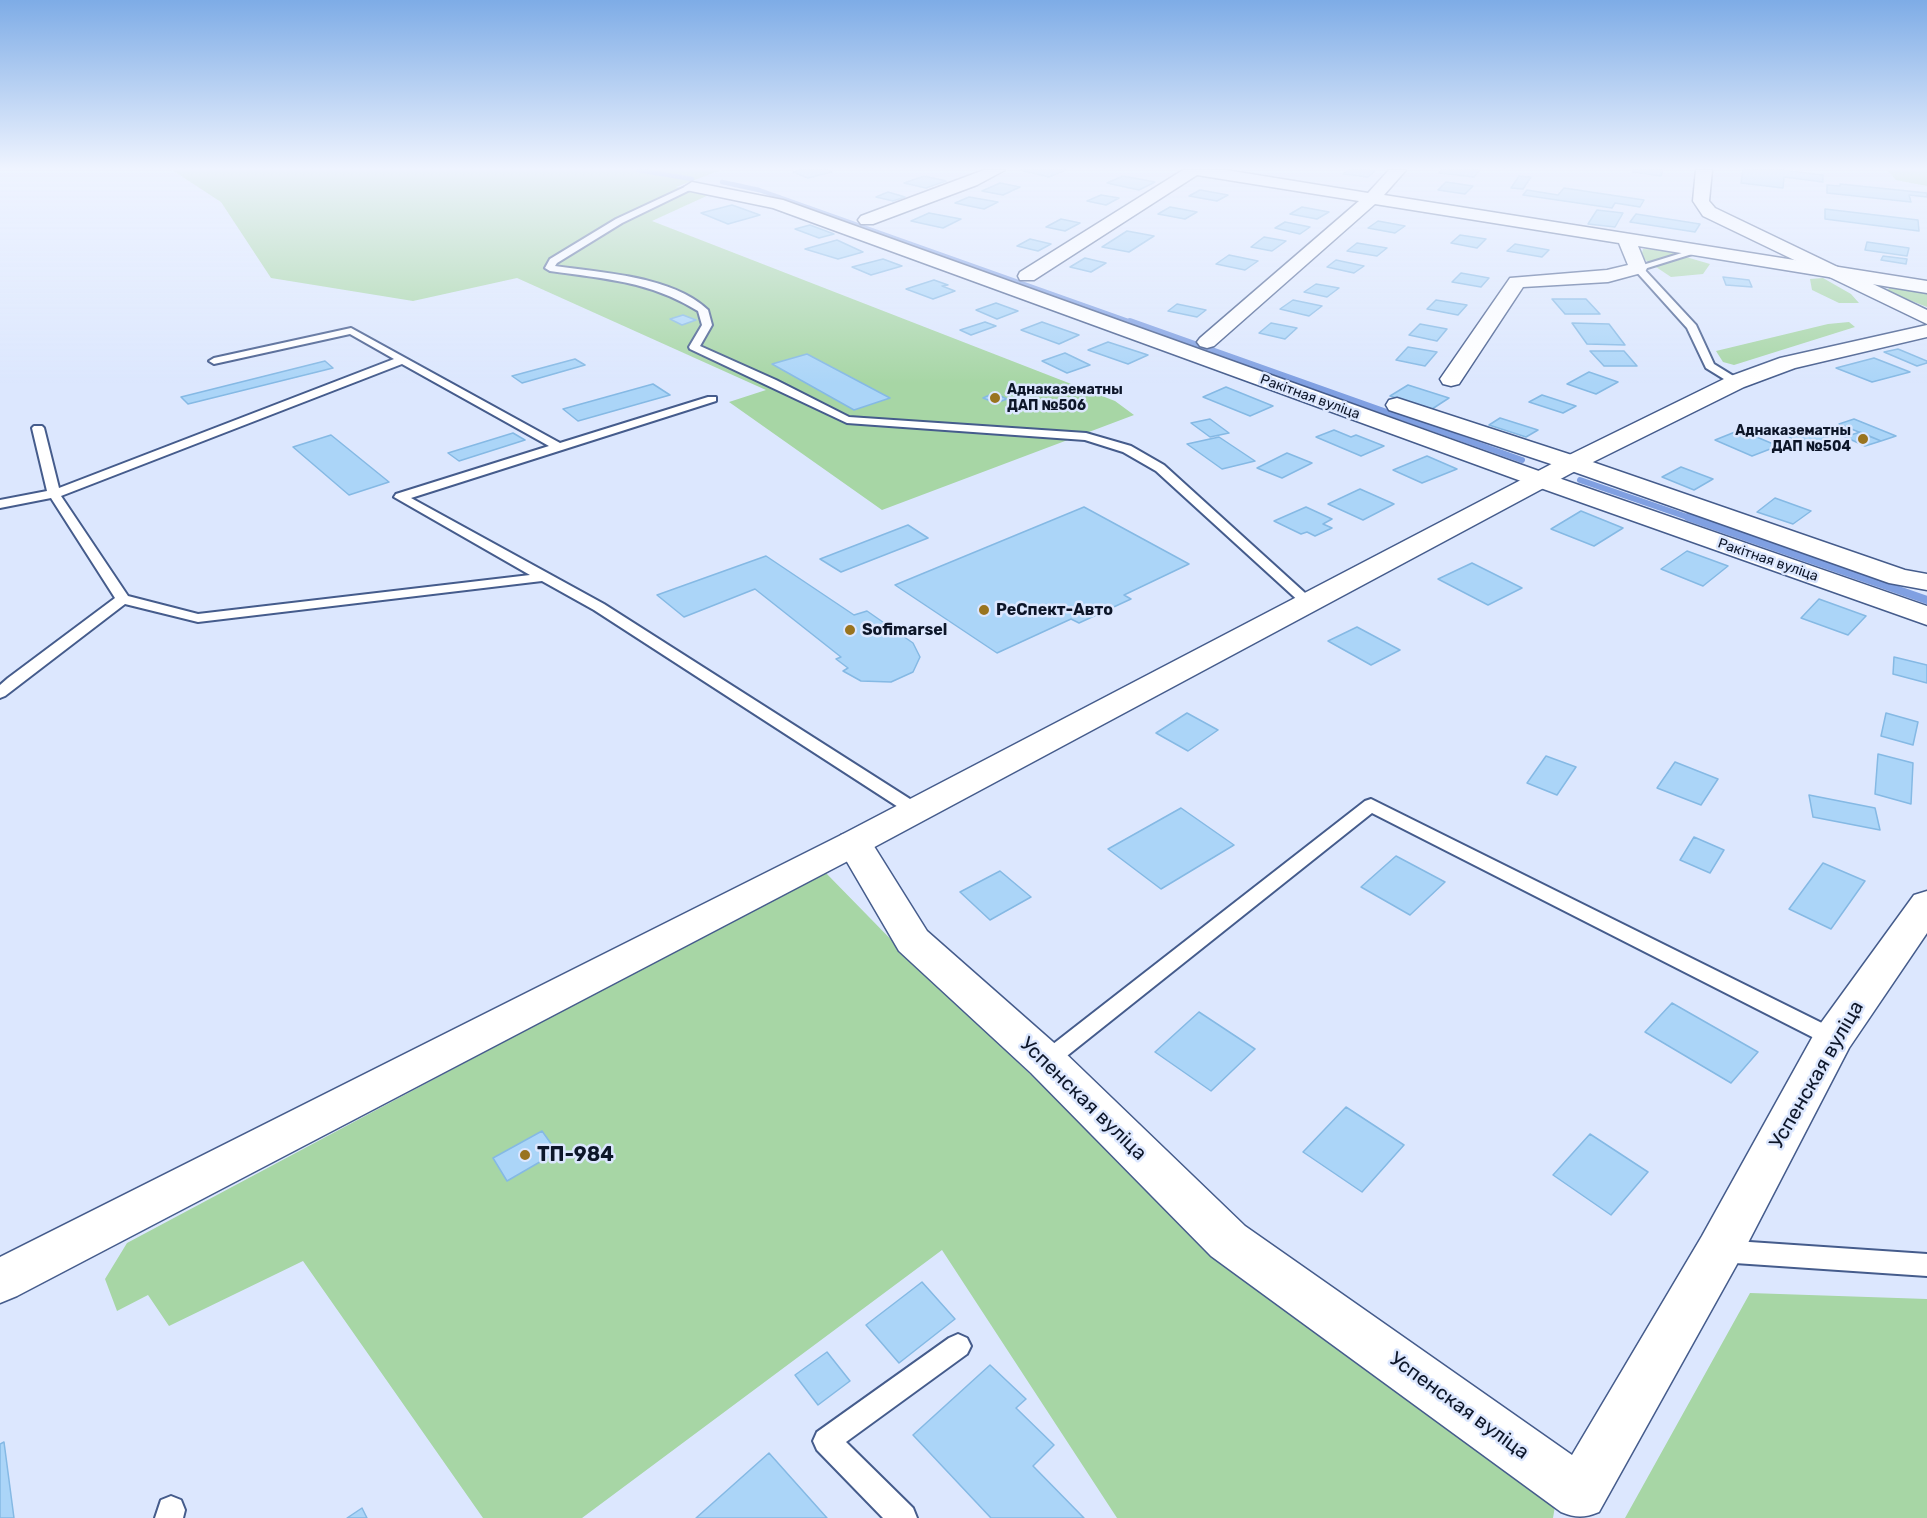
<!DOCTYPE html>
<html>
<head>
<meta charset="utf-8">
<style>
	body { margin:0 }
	canvas { display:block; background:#dce7fe }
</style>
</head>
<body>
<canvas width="1927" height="1518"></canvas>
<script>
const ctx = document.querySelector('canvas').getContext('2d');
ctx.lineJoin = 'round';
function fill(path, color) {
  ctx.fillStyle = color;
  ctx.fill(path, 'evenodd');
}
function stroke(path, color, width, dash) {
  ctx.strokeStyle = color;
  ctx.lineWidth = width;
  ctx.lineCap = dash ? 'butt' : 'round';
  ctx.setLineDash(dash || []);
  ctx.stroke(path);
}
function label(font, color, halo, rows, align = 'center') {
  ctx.font = font + ' Rubik,sans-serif';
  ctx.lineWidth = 5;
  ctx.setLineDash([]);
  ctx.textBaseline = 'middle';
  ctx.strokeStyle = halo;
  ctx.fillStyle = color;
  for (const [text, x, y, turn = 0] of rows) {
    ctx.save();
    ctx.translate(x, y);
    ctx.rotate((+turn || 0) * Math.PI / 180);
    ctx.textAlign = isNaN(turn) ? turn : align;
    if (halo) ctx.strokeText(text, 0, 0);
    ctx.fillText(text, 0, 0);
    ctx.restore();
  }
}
fill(new Path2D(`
	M172,170H721L676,187L713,193L652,221L1115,401L1134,415L882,510L729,402L766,390L517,278L413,301L271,278L221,202Z
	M1887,170H1927V186L1896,180Z
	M1643,249L1662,250L1710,264L1703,274L1671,277L1641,257Z
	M1823,278L1851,294L1859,303H1839L1812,290L1810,279Z
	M1893,285L1927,290V307L1886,291Z
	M1849,322L1855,327L1734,365L1723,362L1716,351L1828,324Z
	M824,871L912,961L1174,1212L1556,1500L1553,1518H1117L942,1250L582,1518H483L303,1261L169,1326L148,1295L117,1311L105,1279L127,1243Z
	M1750,1293L1927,1299V1518H1625Z`), '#a7d6a5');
stroke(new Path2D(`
	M638,170L692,179
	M722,182L759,190L1134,323`), '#80a0e2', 4.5);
stroke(new Path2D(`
	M1130,321L1522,460
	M1580,480L1693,519`), '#80a0e2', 6);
stroke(new Path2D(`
	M1688,517L1927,600`), '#80a0e2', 8);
const building = new Path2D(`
	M800,170H827L832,172L808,178L793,172Z
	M1020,170H1066L1049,177Z
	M1348,170H1369L1375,171L1368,177L1343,174Z
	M1441,170H1480L1474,177L1439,173Z
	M1633,170H1663L1661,176L1632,172Z
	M1743,170H1782L1823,175V182L1784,177L1783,188L1741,183Z
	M924,176L946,181L926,188L904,183Z
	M1123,176L1155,182L1139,190L1107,183Z
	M1519,176L1531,177L1523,189L1511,188Z
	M1446,182L1473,186L1465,194L1438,190Z
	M1000,183L1020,187L1003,195L982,191Z
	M1840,184L1927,193V197L1909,195L1911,202L1827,193V185L1840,186Z
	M1564,188L1644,200L1640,207L1615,203L1612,208L1523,195L1527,190L1558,195Z
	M1200,190L1228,195L1217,201L1189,196Z
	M888,192L905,197L893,201L876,197Z
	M1101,195L1119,198L1106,205L1087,201Z
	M969,197L998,202L984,209L955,203Z
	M732,205L760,215L728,224L701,213Z
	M1170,207L1197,212L1185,219L1158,214Z
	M1302,207L1329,212L1317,219L1290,214Z
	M1825,209L1918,220L1919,231L1825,219Z
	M1597,210L1623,213L1615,227L1588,224Z
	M929,213L961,219L943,228L911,221Z
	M1636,214L1700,224L1695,232L1630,222Z
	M1061,219L1080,223L1065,231L1046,227Z
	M1378,221L1405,226L1395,233L1368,228Z
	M1285,222L1310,227L1300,234L1275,228Z
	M810,225L834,234L819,238L795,229Z
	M1127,231L1154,236L1129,252L1102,247Z
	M1460,235L1486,239L1477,248L1451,243Z
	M1264,237L1286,241L1272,251L1251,247Z
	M1030,239L1051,244L1038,251L1017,246Z
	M837,240L863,252L838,259L805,249Z
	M1867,242L1909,248L1907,256L1865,250Z
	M1357,243L1387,248L1377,256L1347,251Z
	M1515,244L1549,250L1542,257L1507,251Z
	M1229,255L1258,261L1245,270L1216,264Z
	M1883,256L1907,259L1906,264L1881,260Z
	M1085,258L1106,263L1091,272L1070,267Z
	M883,259L902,266L871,275L852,267Z
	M1336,260L1364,266L1354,273L1327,267Z
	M1461,273L1489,278L1481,287L1452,282Z
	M1723,277L1749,280L1752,287L1726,285Z
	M934,280L948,285L942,286L955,291L933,299L906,289Z
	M1316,284L1339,288L1327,297L1304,292Z
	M1552,299H1586L1600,314H1565Z
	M1293,300L1322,306L1309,316L1280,309Z
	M1436,300L1467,305L1458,315L1427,309Z
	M996,303L1018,311L997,319L976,310Z
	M1177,304L1206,310L1197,317L1168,311Z
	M683,315L696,320L682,325L670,319Z
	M985,322L996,326L971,335L960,330Z
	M1042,322L1079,335L1059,344L1021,330Z
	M1271,323L1297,328L1285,339L1259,333Z
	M1572,323L1609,324L1625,345L1587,344Z
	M1420,324L1447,329L1437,341L1409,335Z
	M1108,342L1148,355L1128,364L1088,350Z
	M1408,347L1437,352L1425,366L1396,360Z
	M1898,349L1927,361V363L1917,366L1884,352Z
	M1590,351H1624L1637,366H1604Z
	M1065,353L1090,365L1067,373L1042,361Z
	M807,354L890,398L854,410L772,364Z
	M1874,358L1910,372L1872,382L1836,368Z
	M575,359L585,365L522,383L512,376Z
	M325,361L333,368L188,404L181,397Z
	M1589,372L1618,382L1596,394L1567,384Z
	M653,384L670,395L578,421L563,409Z
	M1408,385L1449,398L1432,409L1390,396Z
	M1226,387L1273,406L1250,416L1203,397Z
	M994,393L1007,399L996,403L983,398Z
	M1542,395L1576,406L1563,413L1529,402Z
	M1500,418L1538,430L1526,437L1489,425Z
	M1210,419L1229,433L1210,437L1191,423Z
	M1854,419L1896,436L1881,441L1839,424Z
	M1800,426L1839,443L1819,450L1780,433Z
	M1334,430L1351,437L1356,435L1384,446L1361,456L1316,437Z
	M1740,430L1778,446L1752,456L1715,440Z
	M1860,432L1881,441L1865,446L1845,437Z
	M513,433L525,440L459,461L448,453Z
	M331,435L389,482L349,495L293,447Z
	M1219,437L1255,461L1222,469L1187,444Z
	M1287,453L1312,463L1282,478L1257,468Z
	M1427,456L1457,469L1422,483L1393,470Z
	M1681,467L1713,479L1694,490L1662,477Z
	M1360,489L1394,504L1363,520L1328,504Z
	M1775,498L1811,511L1793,524L1757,512Z
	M1084,507L1189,564L1124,595L1131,599L1079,623L1071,619L997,653L895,585Z
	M1306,507L1332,519L1323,524L1332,528L1315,536L1307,532L1301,534L1274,521Z
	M1581,511L1623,528L1594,546L1551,529Z
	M908,525L928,538L841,572L820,559Z
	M1687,551L1728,566L1703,586L1661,569Z
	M766,556L854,615L867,611L913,643L920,657L913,672L891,682L861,681L843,671L848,668L836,659L841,657L755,589L684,617L657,595Z
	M1472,563L1522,588L1488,605L1438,579Z
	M1819,599L1866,616L1848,635L1801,618Z
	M1357,627L1400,650L1371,665L1328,641Z
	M1894,657L1927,665V683L1893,674Z
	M1187,713L1218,730L1188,751L1156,733Z
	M1886,713L1918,722L1913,745L1881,736Z
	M1878,754L1913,763L1911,804L1875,794Z
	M1546,756L1576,767L1557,795L1527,783Z
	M1675,762L1718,779L1701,805L1657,788Z
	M1809,795L1875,808L1880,830L1813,817Z
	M1181,808L1234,845L1161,889L1108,849Z
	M1694,837L1724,850L1710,873L1680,860Z
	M1396,856L1445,882L1410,915L1361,887Z
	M1823,863L1865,881L1831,929L1789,909Z
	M1000,871L1031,897L990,920L960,892Z
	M1672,1003L1758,1052L1731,1083L1645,1032Z
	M1199,1012L1255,1049L1211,1091L1155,1052Z
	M1346,1107L1404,1145L1362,1192L1303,1152Z
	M542,1131L557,1152L507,1181L493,1158Z
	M1590,1134L1648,1172L1611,1215L1553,1175Z
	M922,1282L955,1319L899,1363L866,1325Z
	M827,1352L850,1381L818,1405L795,1375Z
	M990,1365L1026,1399L1016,1408L1054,1445L1033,1466L1084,1518H991L913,1435Z
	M4,1442L14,1518H0V1444Z
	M769,1453L827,1518H696Z
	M362,1508L367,1518H347Z`);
fill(building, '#abd5f8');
stroke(building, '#85b9e4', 1.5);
const service = new Path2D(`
	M689,185L696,187L622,223L557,263L555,266C602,273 673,276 708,310L712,325L700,346L776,380L849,417L1086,433L1131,446L1164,465L1315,602L1308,606L1303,605L1156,471L1123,452L1085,440L847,423L690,349L689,347L702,325L698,311C649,281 606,279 550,271L545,268L550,259L616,219Z
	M1698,248L1705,250L1644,269L1696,325L1714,364L1740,380V384H1732L1706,368L1687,328L1633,268Z
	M351,328L560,443L708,397H716V401L411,498L604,604L921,806L924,810L921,814H909L594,610L542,581L198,622L125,604L5,696L0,698V685L8,678L115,598L51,498L0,508V500L47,491L32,428L34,426H42L44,428L59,488L394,359L350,334L214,364L209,361L214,358ZM402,364L549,446L396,494L394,497L530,575L198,614L128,596L61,496Z
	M1371,799L1840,1032L1843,1038L1840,1044L1833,1046L1826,1044L1372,813L1053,1067L1046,1069L1039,1067L1036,1061L1039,1055L1365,801Z
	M1720,1240L1927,1254V1276L1720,1262L1712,1258L1708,1251L1712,1244Z
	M958,1334L967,1338L971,1346L967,1354L846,1442L913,1508L917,1518H883L817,1450L813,1441L817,1432L949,1338Z
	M171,1496L181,1500L185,1510L183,1518H155L161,1500Z`);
const minor = new Path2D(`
	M984,170H1005L977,185L873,224H861L858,220L861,216Z
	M1183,170H1226L1368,193L1389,170H1406L1384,195L1927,281V293L1638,246L1647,268L1645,272L1608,282L1523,287L1459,384L1451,386L1443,384L1440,379L1510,278L1607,270L1628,265L1619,243L1375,204L1214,346L1207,348L1200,346L1197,342L1200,338L1359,201L1197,175L1034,280H1020L1018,276L1020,272Z
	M692,182L783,200L1550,475L1927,606V625L1532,485L773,208L686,190L684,187Z
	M1397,398L1581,458L1905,570L1927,574V590L1889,583L1563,468L1389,410L1386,405L1389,400Z
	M854,831L867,835L927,931L1061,1049L1245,1226L1572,1455L1702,1236L1818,1027L1914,895L1927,891V933L1849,1048L1736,1266L1599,1512C1584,1518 1576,1518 1561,1512L1211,1256L1031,1073L899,951L836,843L841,835Z`);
const tertiary = new Path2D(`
	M1696,170H1712L1709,201L1715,208L1927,310V324L1703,216L1693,201Z
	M1927,325V337L1795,368L1744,387L1581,468L867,851L17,1296L0,1303V1257L841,835L1563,458L1728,377L1780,358Z`);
stroke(service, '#455c8c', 4);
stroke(minor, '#455c8c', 3);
stroke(tertiary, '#455c8c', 3);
fill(service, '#fff');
fill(minor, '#fff');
fill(tertiary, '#fff');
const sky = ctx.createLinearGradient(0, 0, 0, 383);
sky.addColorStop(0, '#7eace6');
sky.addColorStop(0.44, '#eff4ff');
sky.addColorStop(1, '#eff4ff00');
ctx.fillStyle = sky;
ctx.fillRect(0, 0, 1927, 383);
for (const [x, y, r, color] of [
	[995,398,6,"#99741f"],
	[1863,439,6,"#99741f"],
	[984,610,6,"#99741f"],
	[850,630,6,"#99741f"],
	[525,1155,6,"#99741f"]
]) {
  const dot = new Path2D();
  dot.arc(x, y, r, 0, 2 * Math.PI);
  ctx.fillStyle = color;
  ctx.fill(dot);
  stroke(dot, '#dce7fe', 2);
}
label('bold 14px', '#0d1629', '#dce7fe', [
	["Аднаказематны",1007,390],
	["ДАП №506",1007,406],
	["Аднаказематны",1851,431,"right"],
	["ДАП №504",1851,447,"right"]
], 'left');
label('14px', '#0d1629', '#dce7fe', [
	["Ракітная вуліца",1310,397,20],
	["Ракітная вуліца",1768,560,19]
]);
label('bold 16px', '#0d1629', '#dce7fe', [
	["РеСпект-Авто",996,610],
	["Sofimarsel",862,630]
], 'left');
label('20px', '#0d1629', '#dce7fe', [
	["Успенская вуліца",1817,1075,-60],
	["Успенская вуліца",1083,1099,44],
	["Успенская вуліца",1459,1406,36]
]);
label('bold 20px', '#0d1629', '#dce7fe', [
	["ТП-984",537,1155]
], 'left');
</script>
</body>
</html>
